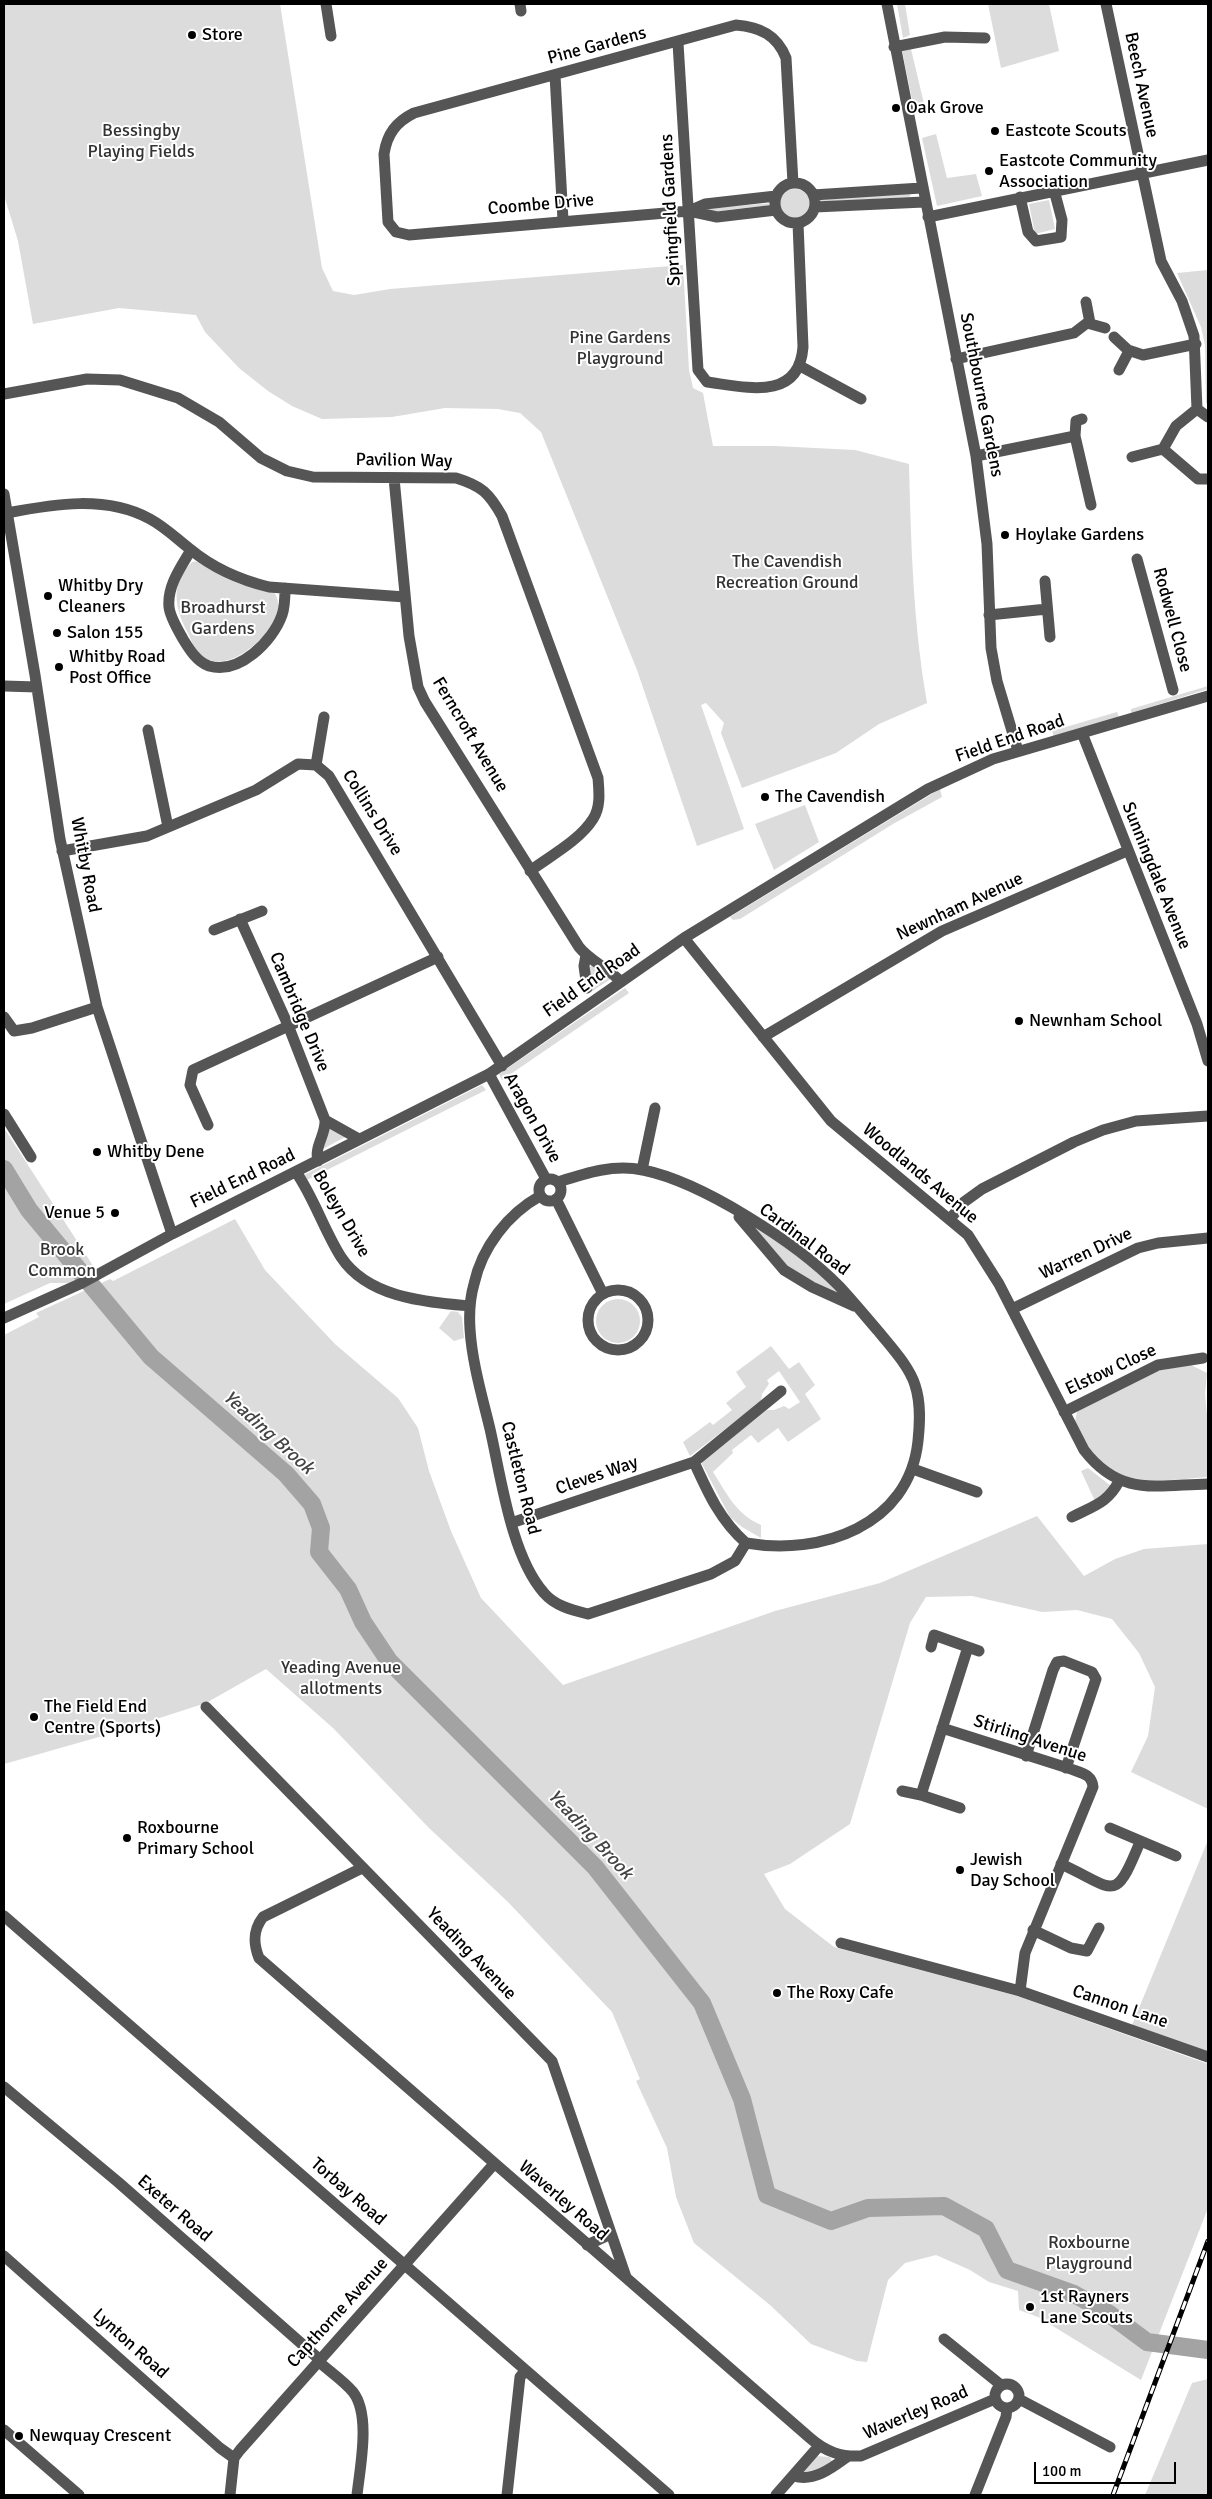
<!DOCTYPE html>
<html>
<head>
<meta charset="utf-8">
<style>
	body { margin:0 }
	#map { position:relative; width:1212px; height:2499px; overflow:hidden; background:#fff; font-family:Signika,sans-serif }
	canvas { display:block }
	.frame { position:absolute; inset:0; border:5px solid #000; pointer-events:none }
	.scale { position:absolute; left:1034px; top:2462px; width:142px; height:22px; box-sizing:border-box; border:2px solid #000; border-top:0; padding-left:6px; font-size:15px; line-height:18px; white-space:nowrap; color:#000; -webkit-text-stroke:4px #fff; paint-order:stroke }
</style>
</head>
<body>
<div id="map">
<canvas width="1212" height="2499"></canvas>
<div class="frame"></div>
<div class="scale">100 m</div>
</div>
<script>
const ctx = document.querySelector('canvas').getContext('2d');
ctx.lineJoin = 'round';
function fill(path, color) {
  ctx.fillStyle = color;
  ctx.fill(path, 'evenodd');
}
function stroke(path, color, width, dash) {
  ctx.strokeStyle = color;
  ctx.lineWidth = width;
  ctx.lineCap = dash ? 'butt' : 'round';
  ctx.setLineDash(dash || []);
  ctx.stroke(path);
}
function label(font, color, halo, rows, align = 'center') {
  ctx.font = font + ' Signika,sans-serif';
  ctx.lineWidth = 4;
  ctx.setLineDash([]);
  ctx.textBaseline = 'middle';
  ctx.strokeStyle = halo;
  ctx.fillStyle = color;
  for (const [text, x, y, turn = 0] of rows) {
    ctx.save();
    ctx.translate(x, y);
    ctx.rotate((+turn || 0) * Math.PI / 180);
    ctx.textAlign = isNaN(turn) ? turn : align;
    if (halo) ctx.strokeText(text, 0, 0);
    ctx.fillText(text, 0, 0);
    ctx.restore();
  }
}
fill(new Path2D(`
	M4,4H280L322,268L333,291L354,295L390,289L683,265L689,370L693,388L703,393L713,446H775L855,450L909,464C911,544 913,624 927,703L879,724L836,753L742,788L721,733L724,723L706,703L701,705L744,829L697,846L637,670L541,432L520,413L498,409L445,408L392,417L322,419L292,406L268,391L239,368L205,332L196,315L119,308L33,324L18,241L4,195Z
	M897,4H905L910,35L903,38Z
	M988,4H1049L1059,51L1001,68Z
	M911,49L926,112L915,114L902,50Z
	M936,134L947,178L976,174L982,196L937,206L922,138Z
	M780 204a15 15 0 1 1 30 0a15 15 0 1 1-30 0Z
	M907,192L911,195L909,197L818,202L819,200Z
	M1049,200L1055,229L1035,234L1029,204Z
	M773,203L772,205L710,212L699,209Z
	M1208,270V405L1206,403L1205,345L1201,327L1177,273Z
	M199,561C221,578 246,589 274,592C282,604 278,615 271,627C266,636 257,643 249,649C235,660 213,669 198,652C194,648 191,640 189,635C175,610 169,584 192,562Z
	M1208,686V689L1131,713V709Z
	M1117,712L1119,717L1054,737L1052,731Z
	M940,789L942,797L893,824L740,919L733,920L730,917Z
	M805,805L819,842L774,870L755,824Z
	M592,965L612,978L591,992L590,967Z
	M625,988L629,993L502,1080L499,1074Z
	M482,1085L486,1090L307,1180L304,1175Z
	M4,1128L99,1275L82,1283H50L4,1304Z
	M329,1128L349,1135L321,1150Z
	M235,1219L265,1270L335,1344L398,1398L418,1428L429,1471L451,1531L481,1598L563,1685L775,1611L880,1583L1037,1516L1084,1576L1115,1559L1144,1549L1208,1544V1809L1131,1772L1148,1736L1155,1687L1139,1653L1112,1619L1077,1610L1042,1612L972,1596L926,1597L910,1623L850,1824L790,1864L764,1874L785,1909L834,1947L1017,1996L1208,2064V2208L1141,2380L1038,2317L1019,2310L1018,2291L989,2282L970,2270L936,2255L905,2263L888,2280L867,2362L857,2361L811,2344L770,2305L694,2243L676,2197L667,2148L636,2081L640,2079L612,2012L508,1902L429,1828L333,1728L266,1669L206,1703L113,1733L4,1764V1335L39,1317L36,1313L110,1279L113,1281Z
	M758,1228L831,1281L840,1295L789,1269L756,1229Z
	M596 1321a22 22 0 1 1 44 0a22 22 0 1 1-44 0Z
	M451,1311L458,1312L462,1317L464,1338L454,1341L439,1328Z
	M771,1346L789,1369L799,1362L815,1385L805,1394L821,1419L788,1442L778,1428L758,1443L751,1435L732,1450L733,1453L713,1472C727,1494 736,1514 761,1525V1538L742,1527L730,1517L702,1464L703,1460L767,1410H774L784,1406L789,1409L800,1402L779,1371L767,1380L769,1384L762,1394L761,1402L690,1456L683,1442L710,1422L713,1425L732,1410L726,1403L746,1387L736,1372Z
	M1191,1365L1207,1373L1205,1394L1208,1426V1477C1167,1480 1121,1490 1091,1453C1085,1444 1080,1432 1075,1422L1077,1411L1155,1371Z
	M1088,1468L1111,1486L1107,1493L1095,1501L1081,1471Z
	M1208,1840V2053L1132,2025Z
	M1208,2379V2495H1145L1192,2383Z
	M816,2456L830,2457L833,2463L832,2466L804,2472V2470Z`), '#dcdcdc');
stroke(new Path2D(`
	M4,1169L29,1210L151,1357L286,1474L312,1504L321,1528L319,1552L348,1589L363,1622L389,1661L595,1867L702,2003L742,2099L767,2195L831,2221L868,2208L944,2206L986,2229L1007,2270L1074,2294L1108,2313L1147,2342L1208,2350`), '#a3a3a3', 18);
stroke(new Path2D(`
	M326,4L331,36
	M520,4L521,11
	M887,4L976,456L987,544L991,648L997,681L1018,751
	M1106,4L1161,261L1182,301L1194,336L1197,409L1208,417
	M678,43L698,370L707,382C745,387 799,402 803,347L798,223
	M894,47L945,37L985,38
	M555,75L563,220
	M775 203a20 20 0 1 1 40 0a20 20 0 1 1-40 0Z
	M813,195L921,188
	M776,196L705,204L689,211L409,235L396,232L388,222L384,154C387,134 396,122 414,113L736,25C760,27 777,35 786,58L793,183
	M1020,197L1028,232L1036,241L1061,237L1062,220L1054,190
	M815,207L924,202
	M689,211L717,217L776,210
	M928,217L1208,160
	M1086,302L1090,323
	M1114,337L1128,350L1143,355L1196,344
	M956,359L1074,333L1087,323L1105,328
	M800,366L861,399
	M1119,370L1129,351
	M4,394L87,379L120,380L178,398L219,422L261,458L287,471L313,477L456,478C482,486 489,493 502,516L598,778C599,791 601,807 593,819C579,841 550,856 530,871
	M1075,436L1076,421L1082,419
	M1163,449L1198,479H1208
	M976,456L1075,436L1091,505
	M1132,457L1163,449L1176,426L1197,409
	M394,478L409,636L418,687L425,702L579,947C591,962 609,968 621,982
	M4,494L35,675L60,839L97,1007L172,1234
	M7,513C54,504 106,495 150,519C165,527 177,539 190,549C213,568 240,580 269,587L405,597
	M191,550C181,567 167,586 169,607C170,617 178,630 183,639C189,649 197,662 209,666C239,675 273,641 282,615C285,607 285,597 285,588
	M1137,559L1173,690
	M1045,581L1050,637
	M989,615L1047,609
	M4,686L37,687
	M148,730L168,827
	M1082,733L1197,1024L1208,1061
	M316,765L324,717
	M62,851L147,836L256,790L298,764L316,765L329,776L502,1066
	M240,919L288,1025L325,1120L359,1139
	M214,930L262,911
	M684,938L831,1121L968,1235L999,1284L1084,1450C1120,1497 1156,1485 1208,1484
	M586,955L584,966L587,988
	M4,1017L14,1031L32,1028L97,1007
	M763,1037L942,931L1127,851
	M489,1074L546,1179
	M4,1114L31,1157
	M208,1125L190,1085L193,1070L438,957
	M318,1161C314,1146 326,1135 325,1120
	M642,1170L655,1108
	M296,1172C314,1198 324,1230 341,1257C368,1298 426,1302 470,1306
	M539 1190a11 11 0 1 1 22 0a11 11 0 1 1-22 0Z
	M558,1182C586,1173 613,1164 643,1170C702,1182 797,1243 839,1286C853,1301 866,1317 879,1332C891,1347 909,1366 915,1385C921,1403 920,1422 918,1441C909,1526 821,1556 746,1543
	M540,1196C508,1214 482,1247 474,1284C470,1298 469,1314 470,1329C472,1362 482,1396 490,1429C501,1477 511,1556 544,1593C555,1606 572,1610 588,1614L711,1574L735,1561L746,1543
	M556,1199L603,1294
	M739,1217L784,1270L812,1287L854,1306
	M950,1219L964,1202L982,1189L1074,1142L1103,1130L1136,1121L1208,1116
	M588 1320a30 30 0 1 1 60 0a30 30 0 1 1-60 0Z
	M1012,1309L1138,1248L1158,1243L1208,1238
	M4,1318L82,1283L172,1234L489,1074L684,938L928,789L993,759L1208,696
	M1064,1412L1158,1365L1203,1358
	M913,1469L977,1492
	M1072,1517C1093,1506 1108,1503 1119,1481
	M511,1523L694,1462
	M746,1543C720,1520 708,1493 694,1462L781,1391
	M931,1647L934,1635L979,1651
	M206,1707L552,2061L626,2277
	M942,1728L1071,1769C1081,1773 1092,1774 1093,1787L1025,1953L1020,1991
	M1026,1756L1053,1670L1057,1662L1064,1661L1092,1672L1096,1679L1066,1768
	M902,1791L921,1795
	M960,1808L921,1795L968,1647
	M1110,1828L1176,1856
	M1061,1864C1116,1889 1114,1905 1140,1842
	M362,1868L263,1917C253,1930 253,1943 259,1958L810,2438C826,2452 841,2457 861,2456L995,2399
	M4,1916L669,2495
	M1033,1930L1071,1948L1087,1951L1099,1928
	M841,1943L1020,1991L1208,2057
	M4,2087L118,2182L319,2359
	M587,2245L611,2234
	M4,2256L220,2448L234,2458
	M944,2339L1001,2385
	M318,2361C329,2371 344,2381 353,2392C371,2415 360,2467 357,2495
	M995 2396a12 12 0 1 1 24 0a12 12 0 1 1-24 0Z
	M1019,2399L1110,2447
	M4,2430L79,2495
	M794,2476C814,2482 832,2468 847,2457
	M230,2495L234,2458L240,2450L494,2164
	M507,2495L520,2377L525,2371
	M776,2495L819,2446
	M975,2495L1006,2417L1007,2408`), '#555', 11);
const rail = new Path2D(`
	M1113,2495L1208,2241`);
stroke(rail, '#000', 5);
stroke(rail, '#fff', 3, [9]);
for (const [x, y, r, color] of [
	[192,35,5,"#000"],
	[896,108,5,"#000"],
	[995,131,5,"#000"],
	[989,171,5,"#000"],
	[1005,535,5,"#000"],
	[48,596,5,"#000"],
	[57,633,5,"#000"],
	[59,667,5,"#000"],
	[765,797,5,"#000"],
	[1019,1021,5,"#000"],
	[97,1152,5,"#000"],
	[115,1213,5,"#000"],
	[34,1717,5,"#000"],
	[127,1838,5,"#000"],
	[960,1870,5,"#000"],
	[777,1993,5,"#000"],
	[1030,2307,5,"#000"],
	[19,2436,5,"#000"]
]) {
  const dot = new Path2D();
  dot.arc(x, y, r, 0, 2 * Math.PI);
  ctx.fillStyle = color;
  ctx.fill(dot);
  stroke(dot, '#fff', 2);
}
label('18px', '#000', '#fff', [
	["Store",202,35],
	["Oak Grove",906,108],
	["Eastcote Scouts",1005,131],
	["Eastcote Community",999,161],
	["Association",999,182],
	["Hoylake Gardens",1015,535],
	["Whitby Dry",58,586],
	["Cleaners",58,607],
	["Salon 155",67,633],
	["Whitby Road",69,657],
	["Post Office",69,678],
	["The Cavendish",775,797],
	["Newnham School",1029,1021],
	["Whitby Dene",107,1152],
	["Venue 5",105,1213,"right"],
	["The Field End",44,1707],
	["Centre (Sports)",44,1728],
	["Roxbourne",137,1828],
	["Primary School",137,1849],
	["Jewish",970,1860],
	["Day School",970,1881],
	["The Roxy Cafe",787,1993],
	["1st Rayners",1040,2297],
	["Lane Scouts",1040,2318],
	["Newquay Crescent",29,2436]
], 'left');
label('18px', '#000', '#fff', [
	["Pine Gardens",597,46,-15],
	["Beech Avenue",1141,85,78],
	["Coombe Drive",541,205,-5],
	["Springfield Gardens",671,210,-93],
	["Southbourne Gardens",981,395,79],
	["Pavilion Way",404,461,1],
	["Rodwell Close",1172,620,75],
	["Ferncroft Avenue",470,735,59],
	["Field End Road",1010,739,-19],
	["Collins Drive",372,813,58],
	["Whitby Road",85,865,79],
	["Sunningdale Avenue",1156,876,68],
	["Newnham Avenue",960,907,-25],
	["Field End Road",592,981,-35],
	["Cambridge Drive",299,1012,67],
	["Aragon Drive",532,1118,61],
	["Woodlands Avenue",920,1174,40],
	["Field End Road",243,1179,-26],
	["Boleyn Drive",341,1214,60],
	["Cardinal Road",804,1240,37],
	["Warren Drive",1086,1254,-25],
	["Elstow Close",1111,1370,-25],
	["Cleves Way",597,1476,-19],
	["Castleton Road",520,1478,76],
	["Stirling Avenue",1030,1739,18],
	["Yeading Avenue",471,1954,46],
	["Cannon Lane",1120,2007,19],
	["Torbay Road",348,2192,41],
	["Waverley Road",563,2201,41],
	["Exeter Road",174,2209,41],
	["Capthorne Avenue",338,2313,-48],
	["Lynton Road",130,2344,42],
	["Waverley Road",916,2413,-23]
]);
label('18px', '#333', '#fff', [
	["Bessingby",141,131],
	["Playing Fields",141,152],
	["Pine Gardens",620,338],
	["Playground",620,359],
	["The Cavendish",787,562],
	["Recreation Ground",787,583],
	["Broadhurst",223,608],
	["Gardens",223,629],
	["Brook",62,1250],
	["Common",62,1271],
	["Yeading Avenue",341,1668],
	["allotments",341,1689],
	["Roxbourne",1089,2243],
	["Playground",1089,2264]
]);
label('italic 19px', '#444', '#fff', [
	["Yeading Brook",268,1433,42],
	["Yeading Brook",590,1835,47]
]);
</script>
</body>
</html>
